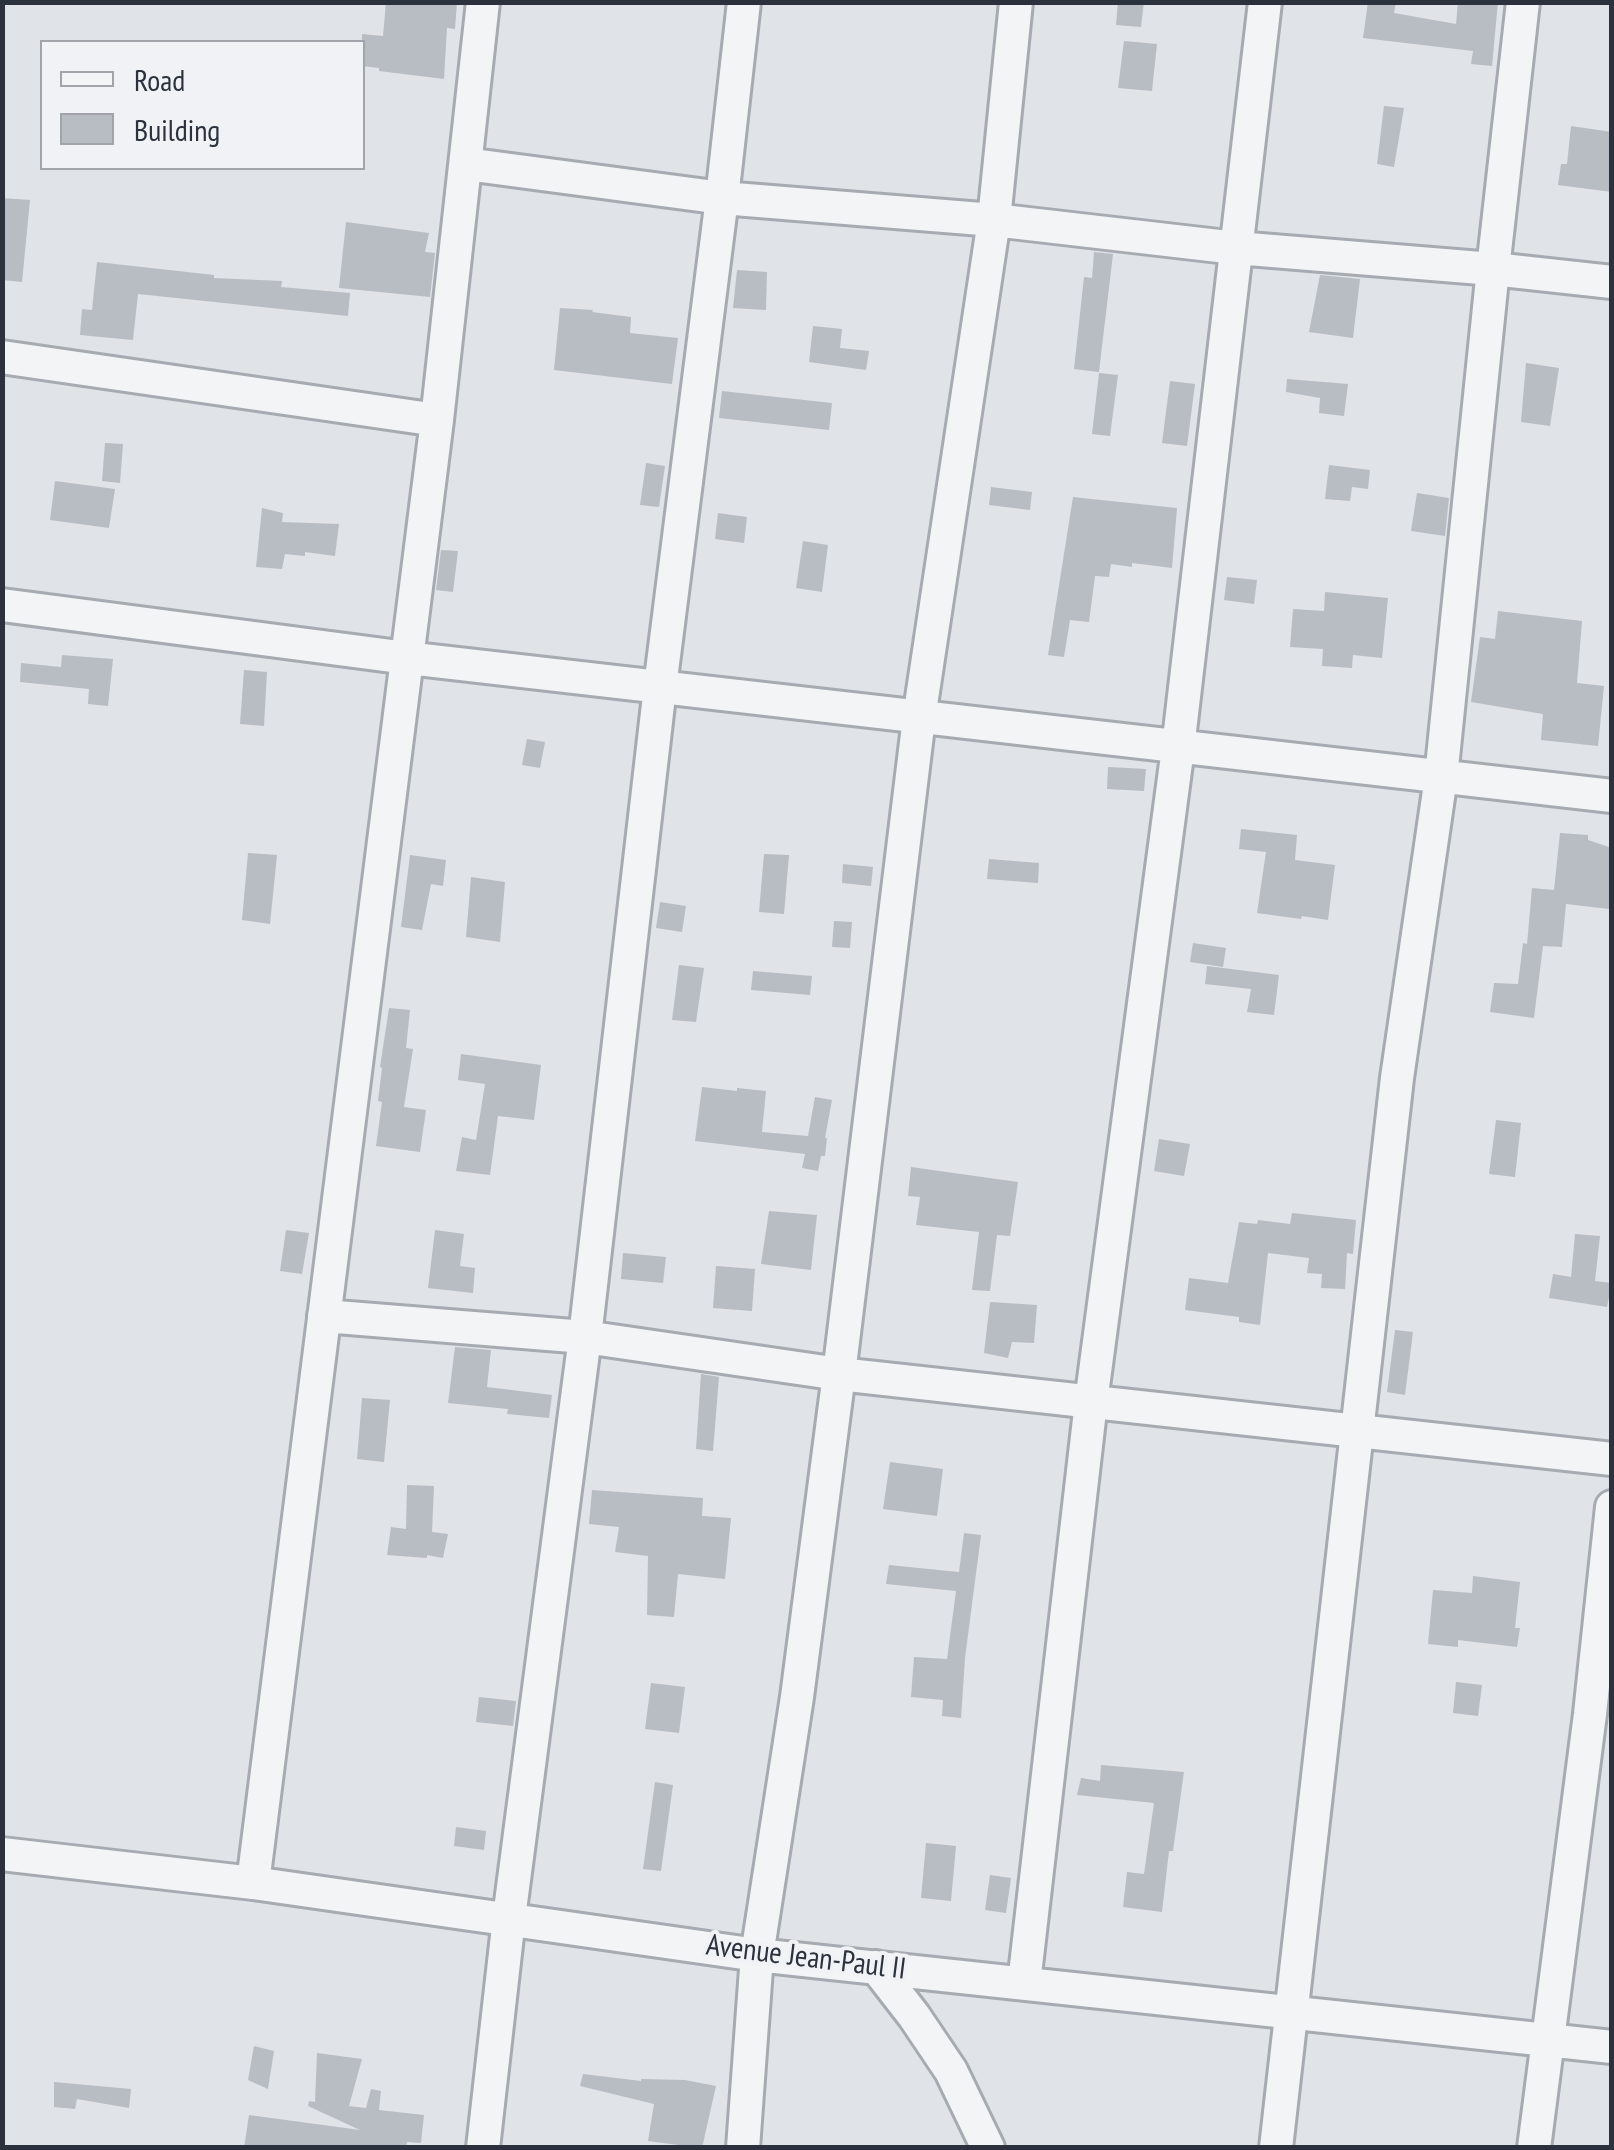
<!DOCTYPE html>
<html>
<head>
<meta charset="utf-8">
<style>
	body { margin:0 }
	#map { position:relative; width:1614px; height:2150px; overflow:hidden; background:#e0e3e8; font-family:"PT Sans Narrow",sans-serif }
	canvas { display:block }
	.frame { position:absolute; inset:0; border:5px solid #2b323d; pointer-events:none }
	.legend { position:absolute; left:40px; top:40px; width:325px; height:130px; box-sizing:border-box; background:#f0f2f5; border:2px solid #a1a5ab; margin:0; padding:12px 18px; list-style:none; font-size:30px; color:#2b323d }
	.legend li { display:flex; align-items:center; gap:20px; height:50px }
	.legend b { width:50px; border:2px solid #a1a5ab }
</style>
</head>
<body>
<div id="map">
<canvas width="1614" height="2150"></canvas>
<div class="frame"></div>
<ul class="legend">
<li><b style="height:12px;background:#f3f4f6"></b>Road</li>
<li><b style="height:28px;background:#b8bdc4"></b>Building</li>
</ul>
</div>
<script>
const ctx = document.querySelector('canvas').getContext('2d');
ctx.lineJoin = 'round';
function fill(path, color) {
  ctx.fillStyle = color;
  ctx.fill(path, 'evenodd');
}
function stroke(path, color, width, dash) {
  ctx.strokeStyle = color;
  ctx.lineWidth = width;
  ctx.lineCap = dash ? 'butt' : 'round';
  ctx.setLineDash(dash || []);
  ctx.stroke(path);
}
function label(font, color, halo, rows, align = 'center') {
  ctx.font = font + ' "PT Sans Narrow",sans-serif';
  ctx.lineWidth = 8;
  ctx.setLineDash([]);
  ctx.textBaseline = 'middle';
  ctx.strokeStyle = halo;
  ctx.fillStyle = color;
  for (const [text, x, y, turn = 0] of rows) {
    ctx.save();
    ctx.translate(x, y);
    ctx.rotate((+turn || 0) * Math.PI / 180);
    ctx.textAlign = isNaN(turn) ? turn : align;
    if (halo) ctx.strokeText(text, 0, 0);
    ctx.fillText(text, 0, 0);
    ctx.restore();
  }
}
fill(new Path2D(`
	M386,2H457L455,29L447,28L444,79L379,71V68L362,66V34L383,36Z
	M1118,2H1144L1141,27L1116,25Z
	M1368,2H1396L1394,13L1456,24L1458,2H1498L1492,66L1471,64L1473,51L1363,38Z
	M1124,41L1157,44L1152,91L1118,88Z
	M1384,106L1404,108L1394,167L1377,164Z
	M1571,126L1612,132V192L1558,185L1561,164H1567Z
	M2,198L30,200L22,282L2,280Z
	M346,222L429,233L425,252L435,253L430,297L339,288Z
	M1094,252L1113,254L1099,372L1074,369L1084,277L1092,278Z
	M97,262L214,275V278L282,281L281,287L350,293L348,316L138,294L133,340L80,335L82,309L92,310Z
	M737,270L767,272L766,310L733,308Z
	M1320,275L1360,279L1353,338L1309,332Z
	M560,308L593,310L592,312L631,317L630,333L678,338L672,384L554,370Z
	M813,326L842,329L840,348L869,351L866,370L809,362Z
	M1526,363L1559,368L1550,426L1521,422Z
	M1099,373L1118,375L1110,436L1092,434Z
	M1287,379L1348,384L1344,416L1319,413L1320,398L1286,392Z
	M1170,381L1195,384L1187,446L1162,443Z
	M722,391L832,403L829,430L719,418Z
	M105,443L123,444L120,483L102,481Z
	M646,463L665,466L659,507L640,505Z
	M1329,465L1370,470L1368,489L1352,487L1350,501L1325,499Z
	M55,481L115,489L109,528L50,520Z
	M991,487L1032,492L1030,510L989,505Z
	M1417,493L1449,498L1445,536L1411,531Z
	M1073,497L1177,508L1172,568L1132,563V567L1111,564L1109,577L1095,576L1089,622L1070,620L1064,657L1048,655Z
	M262,508L283,513L282,522L339,524L335,556L305,552V556L285,554L282,569L256,567Z
	M718,513L747,517L744,543L715,539Z
	M803,541L828,545L822,592L796,588Z
	M441,550L458,551L453,592L436,590Z
	M1227,577L1257,580L1254,604L1224,600Z
	M1325,592L1388,598L1382,658L1353,655L1352,668L1322,666L1323,649L1290,647L1293,609L1324,611Z
	M1498,611L1582,621L1577,683L1604,686L1598,746L1541,740L1543,714L1471,702L1480,637L1495,639Z
	M62,655L113,659L108,706L88,704L89,689L20,682L21,663L61,667Z
	M244,670L267,672L264,726L240,724Z
	M527,739L545,742L540,768L522,765Z
	M1108,767L1146,769L1144,791L1107,789Z
	M1241,829L1297,835L1295,860L1335,865L1328,920L1302,916L1301,919L1257,913L1266,852L1239,849Z
	M1560,833L1588,835V840L1612,848L1609,909L1566,904L1562,947L1543,946L1534,1018L1490,1012L1494,983L1518,984L1523,943L1527,944L1532,888L1554,890Z
	M248,853L277,855L270,924L242,920Z
	M764,854L789,855L784,914L759,912Z
	M410,855L446,860L443,886L431,884L422,930L401,927Z
	M989,859L1039,863L1038,883L987,879Z
	M843,864L873,867L871,886L842,883Z
	M471,877L505,882L500,942L466,937Z
	M660,902L686,906L682,932L656,928Z
	M834,921L852,922L850,948L832,947Z
	M1193,943L1226,948L1223,967L1190,962Z
	M679,965L704,968L696,1022L672,1020Z
	M1207,966L1279,975L1274,1015L1247,1012L1251,989L1205,984Z
	M753,971L812,976L810,995L751,990Z
	M389,1008L410,1010L406,1048L413,1049L404,1107L426,1110L420,1152L376,1146L382,1102L378,1101L382,1068L380,1067Z
	M461,1054L541,1065L534,1120L498,1116L490,1175L456,1171L462,1137L476,1140L485,1084L458,1080Z
	M702,1087L737,1091V1088L766,1091L762,1132L808,1136L815,1097L832,1100L825,1138H827L825,1156H821L818,1171L802,1168L805,1154L695,1141Z
	M1496,1120L1521,1123L1515,1177L1489,1174Z
	M1159,1139L1190,1144L1184,1176L1154,1171Z
	M911,1167L1018,1182L1010,1236L997,1235L990,1291L972,1290L979,1232L916,1225L920,1197L908,1196Z
	M769,1211L817,1215L811,1270L761,1264Z
	M1292,1213L1356,1220L1353,1254L1347,1253L1345,1289L1321,1288L1322,1274L1307,1273L1309,1258L1268,1253L1260,1325L1239,1322V1317L1185,1310L1189,1278L1228,1283L1239,1222L1257,1224L1258,1220L1290,1224Z
	M286,1230L309,1233L302,1274L280,1271Z
	M435,1230L464,1234L460,1266L475,1268L473,1293L428,1288Z
	M1575,1234L1600,1236L1595,1281L1612,1283L1607,1307L1549,1298L1553,1274L1571,1277Z
	M623,1253L666,1257L663,1283L621,1279Z
	M716,1266L755,1269L752,1311L713,1308Z
	M990,1302L1037,1305L1034,1343L1012,1342L1008,1358L984,1353Z
	M1395,1330L1413,1332L1405,1395L1387,1392Z
	M455,1347L491,1350L487,1387L552,1395L549,1418L507,1414L508,1409L448,1403Z
	M701,1374L719,1377L713,1451L696,1449Z
	M362,1398L390,1400L384,1462L357,1459Z
	M890,1462L943,1469L937,1516L883,1509Z
	M407,1485L434,1486L432,1532L448,1534L443,1558L427,1555V1558L387,1555L391,1527L406,1529Z
	M592,1490L703,1498L702,1516L731,1518L725,1579L678,1574L674,1617L647,1615L648,1556L615,1552L619,1527L589,1524Z
	M964,1533L981,1535L965,1658L961,1718L942,1716L943,1700L911,1697L914,1657L947,1659L956,1591L886,1584L889,1565L959,1572Z
	M1473,1576L1520,1582L1515,1628H1520L1517,1647L1458,1640V1647L1428,1644L1433,1590L1472,1593Z
	M1456,1682L1482,1685L1478,1716L1453,1713Z
	M651,1683L685,1687L679,1733L645,1729Z
	M479,1697L516,1701L513,1726L476,1722Z
	M1101,1765L1184,1772L1173,1851H1169L1162,1912L1123,1907L1127,1872L1144,1874L1154,1803L1077,1795L1081,1778L1100,1781Z
	M655,1782L673,1785L661,1871L643,1869Z
	M456,1827L486,1831L484,1850L454,1846Z
	M926,1843L956,1846L951,1901L921,1898Z
	M990,1875L1011,1878L1006,1913L985,1910Z
	M254,2046L274,2051L268,2089L248,2080Z
	M317,2053L362,2059L349,2106L366,2108L371,2089L381,2091L379,2110L424,2115L421,2143L407,2142L406,2148H244L249,2115L360,2130L308,2106L309,2101L315,2102Z
	M583,2074L641,2081V2079L685,2080L716,2086L702,2148L648,2141L654,2104L580,2086Z
	M54,2082L131,2089L129,2108L77,2099L75,2109L54,2107Z`), '#b8bdc4');
const minor = new Path2D(`
	M466,164L722,198L994,220L1236,248L1493,269L1612,282
	M2,357L437,420
	M2,605L407,658L1612,796
	M324,1316L585,1337L839,1374L1612,1459
	M2,1854L253,1883L757,1955L1612,2047
	M253,1883L437,420L483,2
	M876,1967L914,2016L951,2071L988,2148
	M1024,1983L1091,1402L1178,748L1265,2
	M483,2148L509,1918L585,1337L660,687L722,198L744,2
	M743,2148L757,1955L797,1697L839,1374L919,718L994,220L1016,2
	M1276,2148L1397,1078L1441,777L1493,269L1523,2
	M1534,2148L1590,1714L1612,1507`);
stroke(minor, '#a6aab1', 38);
stroke(minor, '#f3f4f6', 32);
label('30px', '#2b323d', '#f0f2f5', [
	["Avenue Jean-Paul II",806,1958,7]
]);
</script>
</body>
</html>
